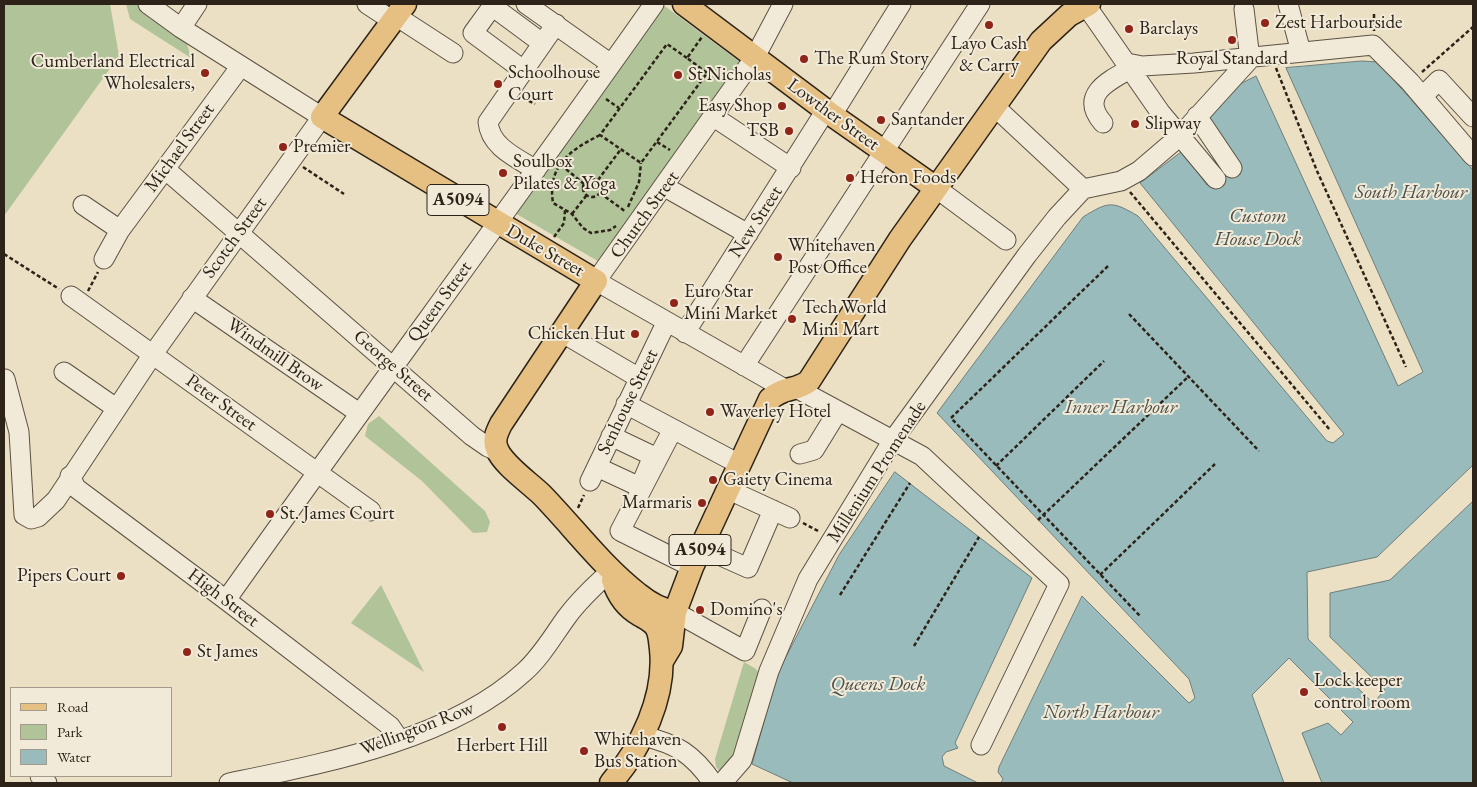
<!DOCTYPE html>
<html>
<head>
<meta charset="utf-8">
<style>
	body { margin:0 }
	#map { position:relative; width:1477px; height:787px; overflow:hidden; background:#ebdfc4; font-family:"EB Garamond",serif }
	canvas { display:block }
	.frame { position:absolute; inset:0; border:5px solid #2d2318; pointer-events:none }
	.legend { position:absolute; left:10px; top:687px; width:162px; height:90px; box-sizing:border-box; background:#f2ead9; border:1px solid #a39a8c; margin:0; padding:6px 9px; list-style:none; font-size:15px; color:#2d2318 }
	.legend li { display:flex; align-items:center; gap:10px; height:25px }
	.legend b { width:25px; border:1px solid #a39a8c }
</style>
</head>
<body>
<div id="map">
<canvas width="1477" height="787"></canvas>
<div class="frame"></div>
<ul class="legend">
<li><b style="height:6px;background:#e6c082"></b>Road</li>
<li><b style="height:14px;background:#b1c399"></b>Park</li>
<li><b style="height:14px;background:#9abbbb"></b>Water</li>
</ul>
</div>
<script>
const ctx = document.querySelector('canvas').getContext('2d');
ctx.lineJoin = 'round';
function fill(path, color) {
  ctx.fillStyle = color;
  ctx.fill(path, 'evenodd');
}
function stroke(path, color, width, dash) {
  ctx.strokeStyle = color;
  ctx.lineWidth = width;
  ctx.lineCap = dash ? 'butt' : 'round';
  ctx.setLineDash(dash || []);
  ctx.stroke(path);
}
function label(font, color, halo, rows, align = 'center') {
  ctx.font = font + ' "EB Garamond",serif';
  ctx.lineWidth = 4;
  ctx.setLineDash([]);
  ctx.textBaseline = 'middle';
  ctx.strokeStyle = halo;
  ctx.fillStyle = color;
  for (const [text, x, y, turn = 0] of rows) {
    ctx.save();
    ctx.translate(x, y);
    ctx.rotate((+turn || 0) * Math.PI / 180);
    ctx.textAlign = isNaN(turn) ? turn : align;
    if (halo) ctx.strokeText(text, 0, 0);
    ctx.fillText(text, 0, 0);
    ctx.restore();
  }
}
fill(new Path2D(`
	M4,4H110L119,56L4,216Z
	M126,4H159L180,19L191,58L130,19Z
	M662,4L744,65L603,264L513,212Z
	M379,416L485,511L490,522L487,532L473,533L422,481L365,436L368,424Z
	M381,585L424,672L351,623Z
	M744,662L756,669L758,672L731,761L721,772L716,767L715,759Z`), '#b1c399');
const water = new Path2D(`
	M1362,61L1378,62L1473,170V465L1377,557L1307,572L1308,639L1373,703L1385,690L1330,637V593L1390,580L1473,501V783H1322L1302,733L1328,723L1341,735L1353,722L1289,658L1252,695L1284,783H1001L1003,779L998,772L999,767L1082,596L1189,703L1195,698L1189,679L937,413L1083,217C1109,201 1112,201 1138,216L1327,441L1333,443L1344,434L1140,183L1181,152L1185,155L1207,185L1239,163L1204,115L1240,84L1256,76L1398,386L1423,372L1286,68Z
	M895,472L1032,578L955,743L958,748L946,752L942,757L944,766L978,783H793L752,764L778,672L839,555Z`);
fill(water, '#9abbbb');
stroke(water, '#6e7e7a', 1);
const minor = new Path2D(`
	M367,4L393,21
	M494,4L473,33L523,70
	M526,4L611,64
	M783,4L755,57L596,281L785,389
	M1085,4L1160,112L1216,179
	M1288,4L1301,52
	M492,6L542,43
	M1244,9L1250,59
	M396,16L453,53
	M181,28L197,4
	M1127,63L1142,66L1194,63L1373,45L1410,82L1473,156
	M1423,96L1439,80L1473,117
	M994,106L1083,189
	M832,115L901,4
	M1197,116L1232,168
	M714,117L791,168
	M1103,123C1079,95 1108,81 1130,69
	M165,169L472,436L488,447L497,451
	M536,170C517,158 490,147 488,122L556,24
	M665,187L748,234
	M936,188L1006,240
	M1083,189L1121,181L1139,171L1180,136L1250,59
	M83,205L120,230
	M104,259L120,230L241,66
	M71,296L371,511
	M192,298L359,413
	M561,332L639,378
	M685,333L826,110
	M744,366L980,4
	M64,372L116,408
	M5,379L19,432L24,515L31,519L38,517L56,500L153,354L322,117L181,28L148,4
	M796,388L922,456L1059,584L981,745
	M626,404L739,464
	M673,429L620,531L692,567
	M800,454L814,450L838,411
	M597,467L640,487L653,456L611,436
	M70,476L76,488L226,600L390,726L399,739
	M590,481L666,323
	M727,489L790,518
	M701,547L748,568L773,510
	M226,600C368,400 513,204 654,4
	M675,612L745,651L762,609
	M643,736C677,744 693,754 713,783
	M40,776L47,783
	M229,783C326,763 450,740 524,672C541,657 553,636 566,618C579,600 594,586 611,571
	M722,783L742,760L769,671L808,579L893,440L1027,255L1057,217L1083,189`);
const major = new Path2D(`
	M405,4L322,117L596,281L501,424C497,432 493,440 497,449C503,465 530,483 542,495C574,528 602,566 638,594C649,603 661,610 675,612
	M684,4L832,115L936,188
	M662,661L671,646L675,612L692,567L770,399C782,387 797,391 809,381L900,239L1041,41L1069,15L1089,4
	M611,783C641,748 666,697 661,649C660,642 660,633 656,627C652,621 645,618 640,615C626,607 618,596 613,580`);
stroke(minor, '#5c5243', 21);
stroke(major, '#2d2318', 25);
stroke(new Path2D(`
	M1374,31V14
	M687,58L667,44L600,135L641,163L707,73L687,58L702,37
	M1276,68L1317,171L1406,367
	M1422,72L1473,27
	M523,98L535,104
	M606,99L619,108
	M600,135C570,150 547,166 553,203L572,214L583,228L591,233L610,230L616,226
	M657,142L670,150
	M561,165L584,184
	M303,167L344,194
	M583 188a9 9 0 1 1 18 0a9 9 0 1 1-18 0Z
	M598,180L621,149
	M1130,192L1330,430
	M600,193L626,212
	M628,207L639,182L641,163
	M572,214L586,196
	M554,237L564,223L565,210
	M4,254L59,289
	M1108,266L951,418L1140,616
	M88,291L98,272
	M1129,314L1259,451
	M996,466L1104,361
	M578,508L584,495
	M1038,520L1189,376
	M803,523L820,532
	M1100,575L1215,464
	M840,595L910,483
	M914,646L979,537`), '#2d2318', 2.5, [4, 2.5]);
stroke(minor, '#f2ead9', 19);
stroke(major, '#e6c082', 22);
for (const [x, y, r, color] of [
	[1265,23,5,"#8f2418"],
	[989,25,5,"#8f2418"],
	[1129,29,5,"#8f2418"],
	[1232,40,5,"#8f2418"],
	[804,59,5,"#8f2418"],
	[205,73,5,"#8f2418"],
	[678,75,5,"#8f2418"],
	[498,84,5,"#8f2418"],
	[782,106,5,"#8f2418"],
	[881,120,5,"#8f2418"],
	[1135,124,5,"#8f2418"],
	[789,131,5,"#8f2418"],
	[283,147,5,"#8f2418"],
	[503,173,5,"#8f2418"],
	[850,178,5,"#8f2418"],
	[778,257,5,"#8f2418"],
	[674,303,5,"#8f2418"],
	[792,319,5,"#8f2418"],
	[635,334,5,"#8f2418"],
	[710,412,5,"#8f2418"],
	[713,480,5,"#8f2418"],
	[702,503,5,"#8f2418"],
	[270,514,5,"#8f2418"],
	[121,576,5,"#8f2418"],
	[700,610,5,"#8f2418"],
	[187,652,5,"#8f2418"],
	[1304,692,5,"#8f2418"],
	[502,727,5,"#8f2418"],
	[584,751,5,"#8f2418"]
]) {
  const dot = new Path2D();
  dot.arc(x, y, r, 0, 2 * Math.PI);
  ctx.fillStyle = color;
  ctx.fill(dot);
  stroke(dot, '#f2ead9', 2);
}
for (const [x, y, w] of [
	[458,200,62],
	[700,550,62]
]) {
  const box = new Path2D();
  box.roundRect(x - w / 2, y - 15.5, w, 31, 4);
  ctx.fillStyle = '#f2ead9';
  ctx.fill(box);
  stroke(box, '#2d2318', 1);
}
label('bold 18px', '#2d2318', null, [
	["A5094",458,200],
	["A5094",700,550]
]);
label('19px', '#2d2318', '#f2ead9', [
	["Zest Harbourside",1275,23],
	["Barclays",1139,29],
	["Layo Cash",989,44,"center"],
	["& Carry",989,66,"center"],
	["The Rum Story",814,59],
	["Royal Standard",1232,59,"center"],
	["Cumberland Electrical",195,62,"right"],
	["Wholesalers,",195,84,"right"],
	["Schoolhouse",508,73],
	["Court",508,95],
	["St Nicholas",688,75],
	["Easy Shop",772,106,"right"],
	["Santander",891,120],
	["Slipway",1145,124],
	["TSB",779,131,"right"],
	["Premier",293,147],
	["Soulbox",513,162],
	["Pilates & Yoga",513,184],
	["Heron Foods",860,178],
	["Whitehaven",788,246],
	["Post Office",788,268],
	["Euro Star",684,292],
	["Mini Market",684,314],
	["Tech World",802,308],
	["Mini Mart",802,330],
	["Chicken Hut",625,334,"right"],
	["Waverley Hotel",720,412],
	["Gaiety Cinema",723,480],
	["Marmaris",692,503,"right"],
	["St. James Court",280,514],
	["Pipers Court",111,576,"right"],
	["Domino's",710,610],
	["St James",197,652],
	["Lock keeper",1314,681],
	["control room",1314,703],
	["Whitehaven",594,740],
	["Bus Station",594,762],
	["Herbert Hill",502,746,"center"]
], 'left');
label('19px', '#2d2318', '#f2ead9', [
	["Lowther Street",833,115,36],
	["Michael Street",180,148,-54],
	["Church Street",645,215,-54],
	["New Street",756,222,-57],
	["Scotch Street",235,238,-54],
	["Duke Street",545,251,30],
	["Queen Street",440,302,-54],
	["Windmill Brow",275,355,35],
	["George Street",393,366,41],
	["Senhouse Street",628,402,-64],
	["Peter Street",221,403,36],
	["Millenium Promenade",877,472,-57],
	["High Street",223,598,37],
	["Wellington Row",417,729,-21]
]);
label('italic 20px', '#4e5149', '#f2ead9', [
	["South Harbour",1411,193],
	["Custom",1258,217],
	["House Dock",1258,240],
	["Inner Harbour",1121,408],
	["Queens Dock",878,685],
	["North Harbour",1101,713]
]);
</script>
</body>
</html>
